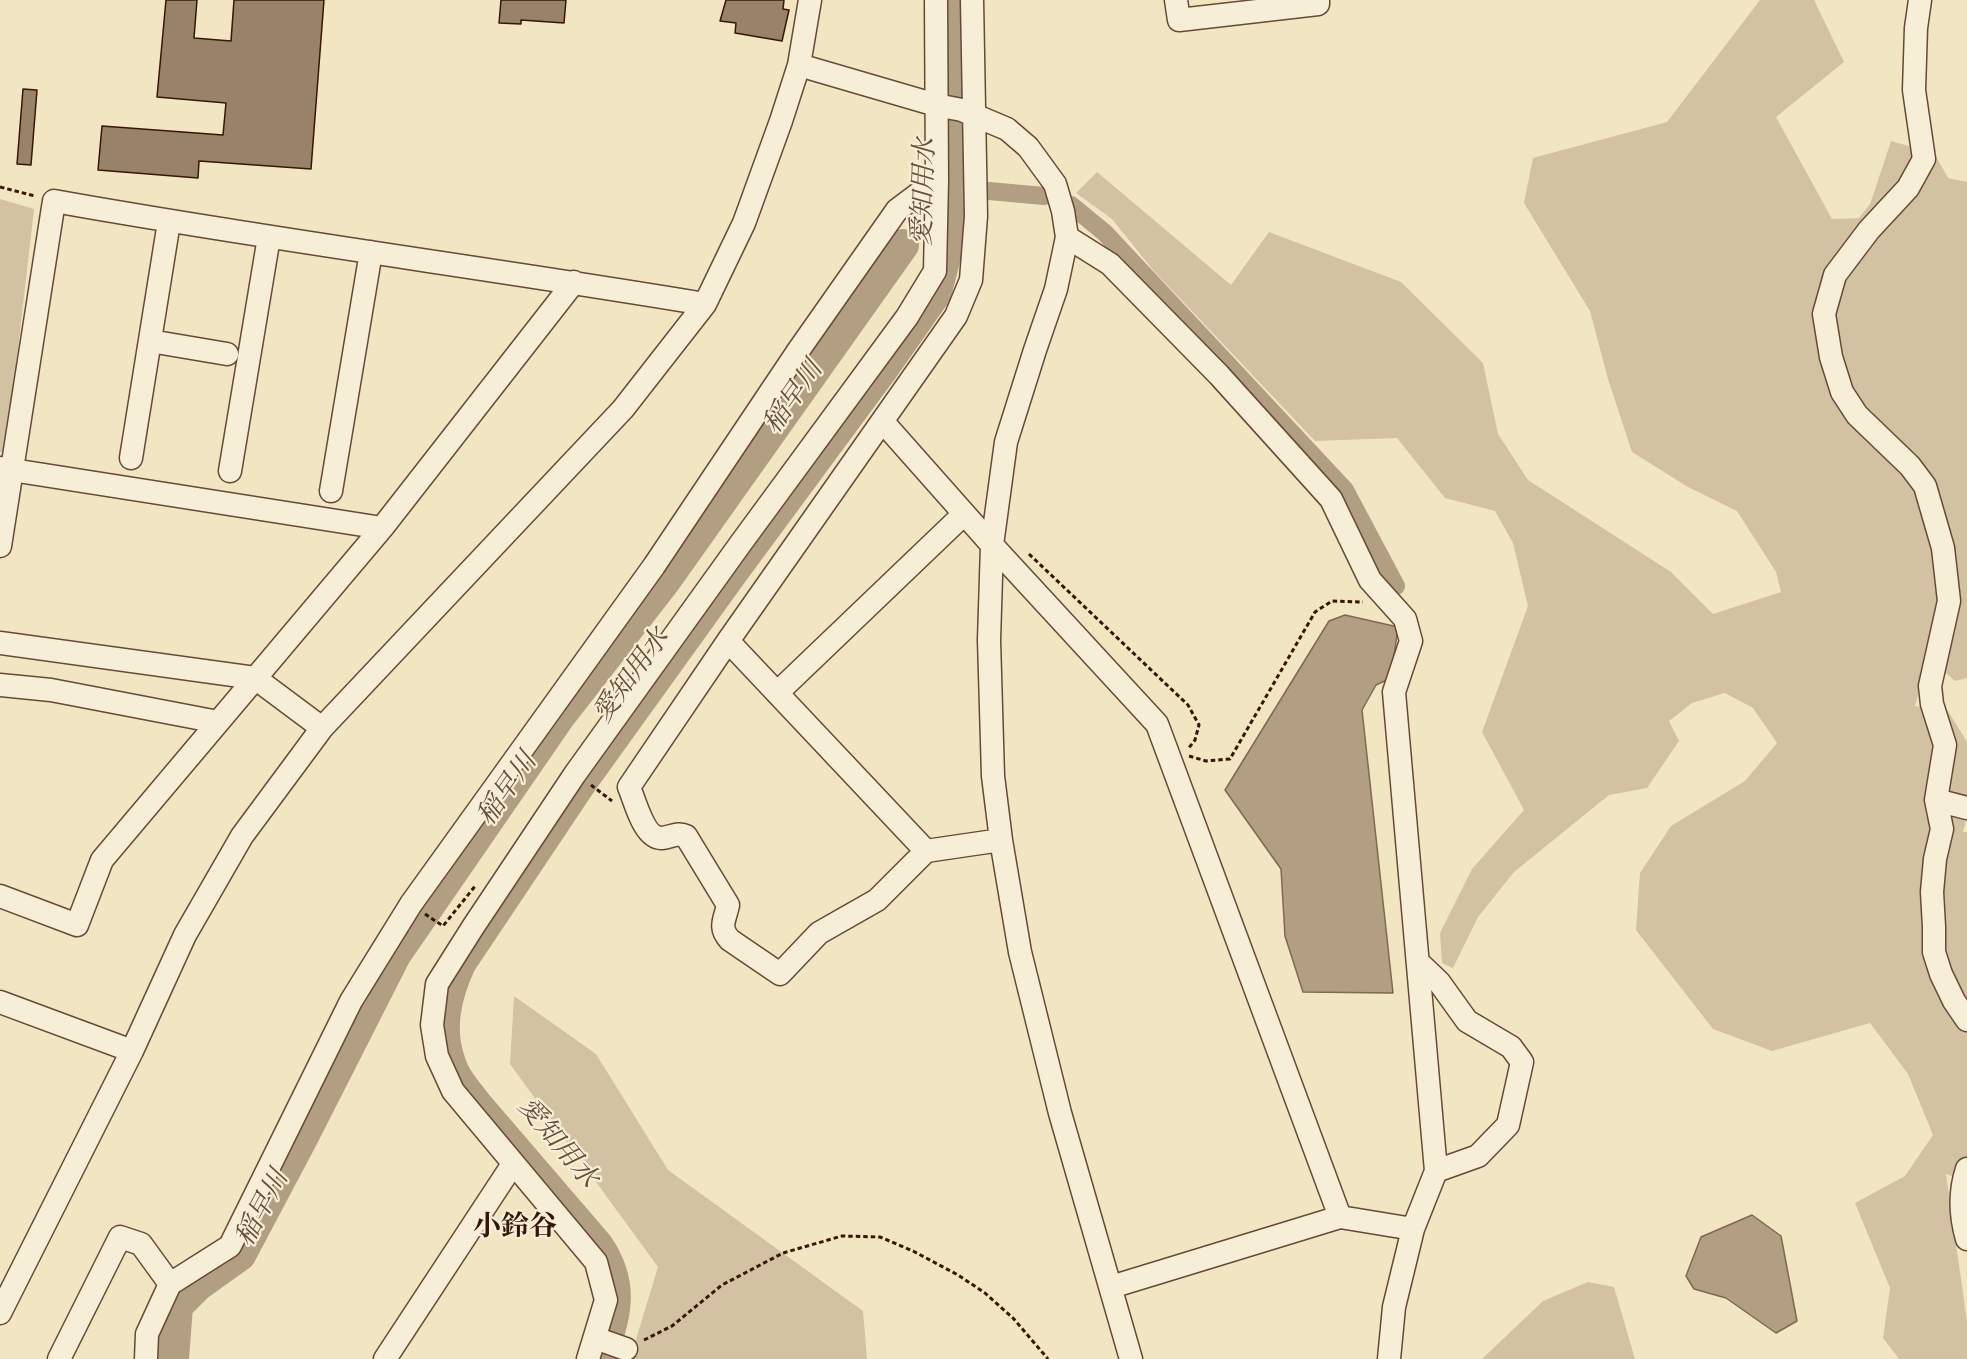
<!DOCTYPE html>
<html>
<head>
<meta charset="utf-8">
<style>
	body { margin:0 }
	canvas { display:block; background:#f2e5c2 }
</style>
</head>
<body>
<canvas width="1967" height="1359"></canvas>
<script>
const ctx = document.querySelector('canvas').getContext('2d');
ctx.lineJoin = 'round';
function fill(path, color) {
  ctx.fillStyle = color;
  ctx.fill(path, 'evenodd');
}
function stroke(path, color, width, dash) {
  ctx.strokeStyle = color;
  ctx.lineWidth = width;
  ctx.lineCap = dash ? 'butt' : 'round';
  ctx.setLineDash(dash || []);
  ctx.stroke(path);
}
function label(font, color, halo, rows, align = 'center') {
  ctx.font = font + ' "IM FELL DW Pica","Noto Serif JP",serif';
  ctx.lineWidth = 4.5;
  ctx.setLineDash([]);
  ctx.textBaseline = 'middle';
  ctx.strokeStyle = halo;
  ctx.fillStyle = color;
  for (const [text, x, y, turn = 0] of rows) {
    ctx.save();
    ctx.translate(x, y);
    ctx.rotate((+turn || 0) * Math.PI / 180);
    ctx.textAlign = isNaN(turn) ? turn : align;
    if (halo) ctx.strokeText(text, 0, 0);
    ctx.fillText(text, 0, 0);
    ctx.restore();
  }
}
fill(new Path2D(`
	M1760,0H1814L1844,62L1776,117L1832,219L1859,218L1870,204L1891,141L1934,153L1948,178L1967,182V678L1955,681L1928,657L1915,706L1948,711L1967,742V817L1963,832H1967V1181L1946,1174L1967,1321V1359H1899L1883,1338L1890,1288L1855,1203L1905,1176L1933,1135L1908,1074L1870,1023L1772,1051L1713,1029L1636,930L1640,873L1671,826L1745,781L1777,743L1753,708L1725,693L1692,703L1669,721L1679,741L1647,788L1609,795L1514,872L1478,917L1453,968L1442,963L1440,933L1472,869L1524,810L1482,732L1528,606L1513,543L1495,511L1445,498L1397,438L1315,441L1153,270L1112,219L1076,193L1097,172L1231,285L1269,232L1401,282L1483,363L1498,434L1528,480L1671,572L1713,614L1781,592L1776,572L1737,511L1688,487L1632,452L1608,379L1590,311L1524,203L1533,158L1667,122Z
	M0,199L34,209L6,453L0,452Z
	M514,996L596,1054L668,1170L863,1311L867,1359H630L658,1267L510,1064Z
	M1588,1282L1614,1287L1635,1359H1482L1543,1301Z`), '#d2c2a2');
const water = new Path2D(`
	M1345,615L1398,627L1391,678L1376,685L1362,710L1393,993L1303,992L1285,936L1281,869L1225,790L1329,621Z
	M1752,1215L1781,1236L1797,1321L1776,1333L1726,1298L1694,1289L1686,1276L1701,1237Z`);
fill(water, '#b29f82');
stroke(water, '#816851', 1.5);
stroke(new Path2D(`
	M989,191L1044,196
	M1071,205L1105,233L1345,490L1396,586
	M607,1359C624,1315 631,1282 603,1241L481,1099C472,1087 460,1074 456,1059C445,1027 453,996 466,967L585,789L739,575L886,376L942,296L957,238L954,0`), '#b29f82', 18);
stroke(new Path2D(`
	M173,1359L177,1306L198,1285L240,1255L302,1138L395,955L559,717L664,582L903,245`), '#b29f82', 32);
const building = new Path2D(`
	M166,0H197L194,38L231,41L234,0H324L311,169L199,161L198,178L98,170L102,126L223,135L226,103L157,97Z
	M501,0H566L564,23L521,20V24L499,23Z
	M726,0H784L783,9L789,10L782,41L735,33L736,23L720,21Z
	M23,89L37,90L31,165L17,164Z`);
fill(building, '#988268');
stroke(building, '#371607', 1.5);
const minor = new Path2D(`
	M972,0L976,216L971,280L956,316L728,641L629,787C635,801 644,839 662,838C671,837 678,832 686,836L728,905C725,920 718,927 730,940L780,974L819,933L877,900L926,851L1001,840
	M1176,0L1179,20L1318,4V0
	M1920,0L1916,28L1914,90L1924,159L1908,188L1869,230L1835,275L1824,314L1831,357L1842,392L1857,415L1910,466L1925,486L1943,548L1949,601L1930,686L1932,704L1945,745L1936,800L1942,829L1935,859L1932,892L1934,927V952L1941,974L1954,1001L1967,1020
	M799,65L936,105L962,110L1007,129L1028,147L1055,184L1063,211L1067,237L1056,289L1035,350L1006,442L992,545L989,640L993,776L1001,840L1020,952L1060,1113L1131,1359
	M1067,237L1110,264L1219,375L1331,499L1370,580L1405,619L1411,641L1394,692L1436,1171L1413,1229L1394,1307L1389,1359
	M150,341L227,354
	M883,422L992,545L1157,724L1340,1217
	M131,458L169,222
	M0,468L382,528L574,282
	M230,471L269,237
	M331,491L371,252
	M0,546L54,201C271,240 489,268 705,304
	M728,641L926,851
	M0,643L255,678L322,728
	M0,685L51,690L218,722
	M777,693L964,514
	M1936,800L1967,808
	M0,896L77,925L102,860L382,528
	M1418,962L1439,982L1467,1021L1511,1047L1522,1062L1508,1125L1478,1156L1436,1171
	M0,1002L132,1051
	M1967,1169C1959,1193 1960,1215 1967,1239
	M1111,1287L1340,1217L1413,1229
	M0,1313L132,1051L185,935L242,836L322,728L623,409L705,304L744,223L781,121L799,65L810,0
	M595,1338L626,1349
	M59,1359L120,1237L141,1244L170,1284
	M146,1359L147,1334L170,1284L230,1246L351,1001L411,904L654,566L798,351L897,210L937,180
	M385,1359L513,1164
	M588,1359L606,1300L596,1262L453,1091L437,1056L432,1025L437,984L473,927L575,774L741,543L907,317L935,271L937,180L936,0`);
stroke(minor, '#664a36', 25);
stroke(new Path2D(`
	M0,187L35,196
	M1029,554L1188,705L1199,725L1195,740L1188,749
	M1189,756L1206,761L1230,759L1315,612L1332,601L1363,602
	M591,785L612,801
	M425,914L443,926L476,885
	M644,1340L672,1326L722,1285L783,1253L842,1236L880,1237L913,1251L958,1275L985,1293L1013,1318L1048,1359`), '#371607', 3, [4.5, 3]);
stroke(minor, '#f7eed7', 22);
label('italic 27px', '#684d38', '#f7eed7', [
	["愛知用水",926,192,-88],
	["稲早川",795,398,-55],
	["愛知用水",633,677,-54],
	["稲早川",509,790,-55],
	["愛知用水",556,1144,50],
	["稲早川",264,1209,-62]
]);
label('bold 28px', '#371607', '#f7eed7', [
	["小鈴谷",515,1229]
]);
</script>
</body>
</html>
